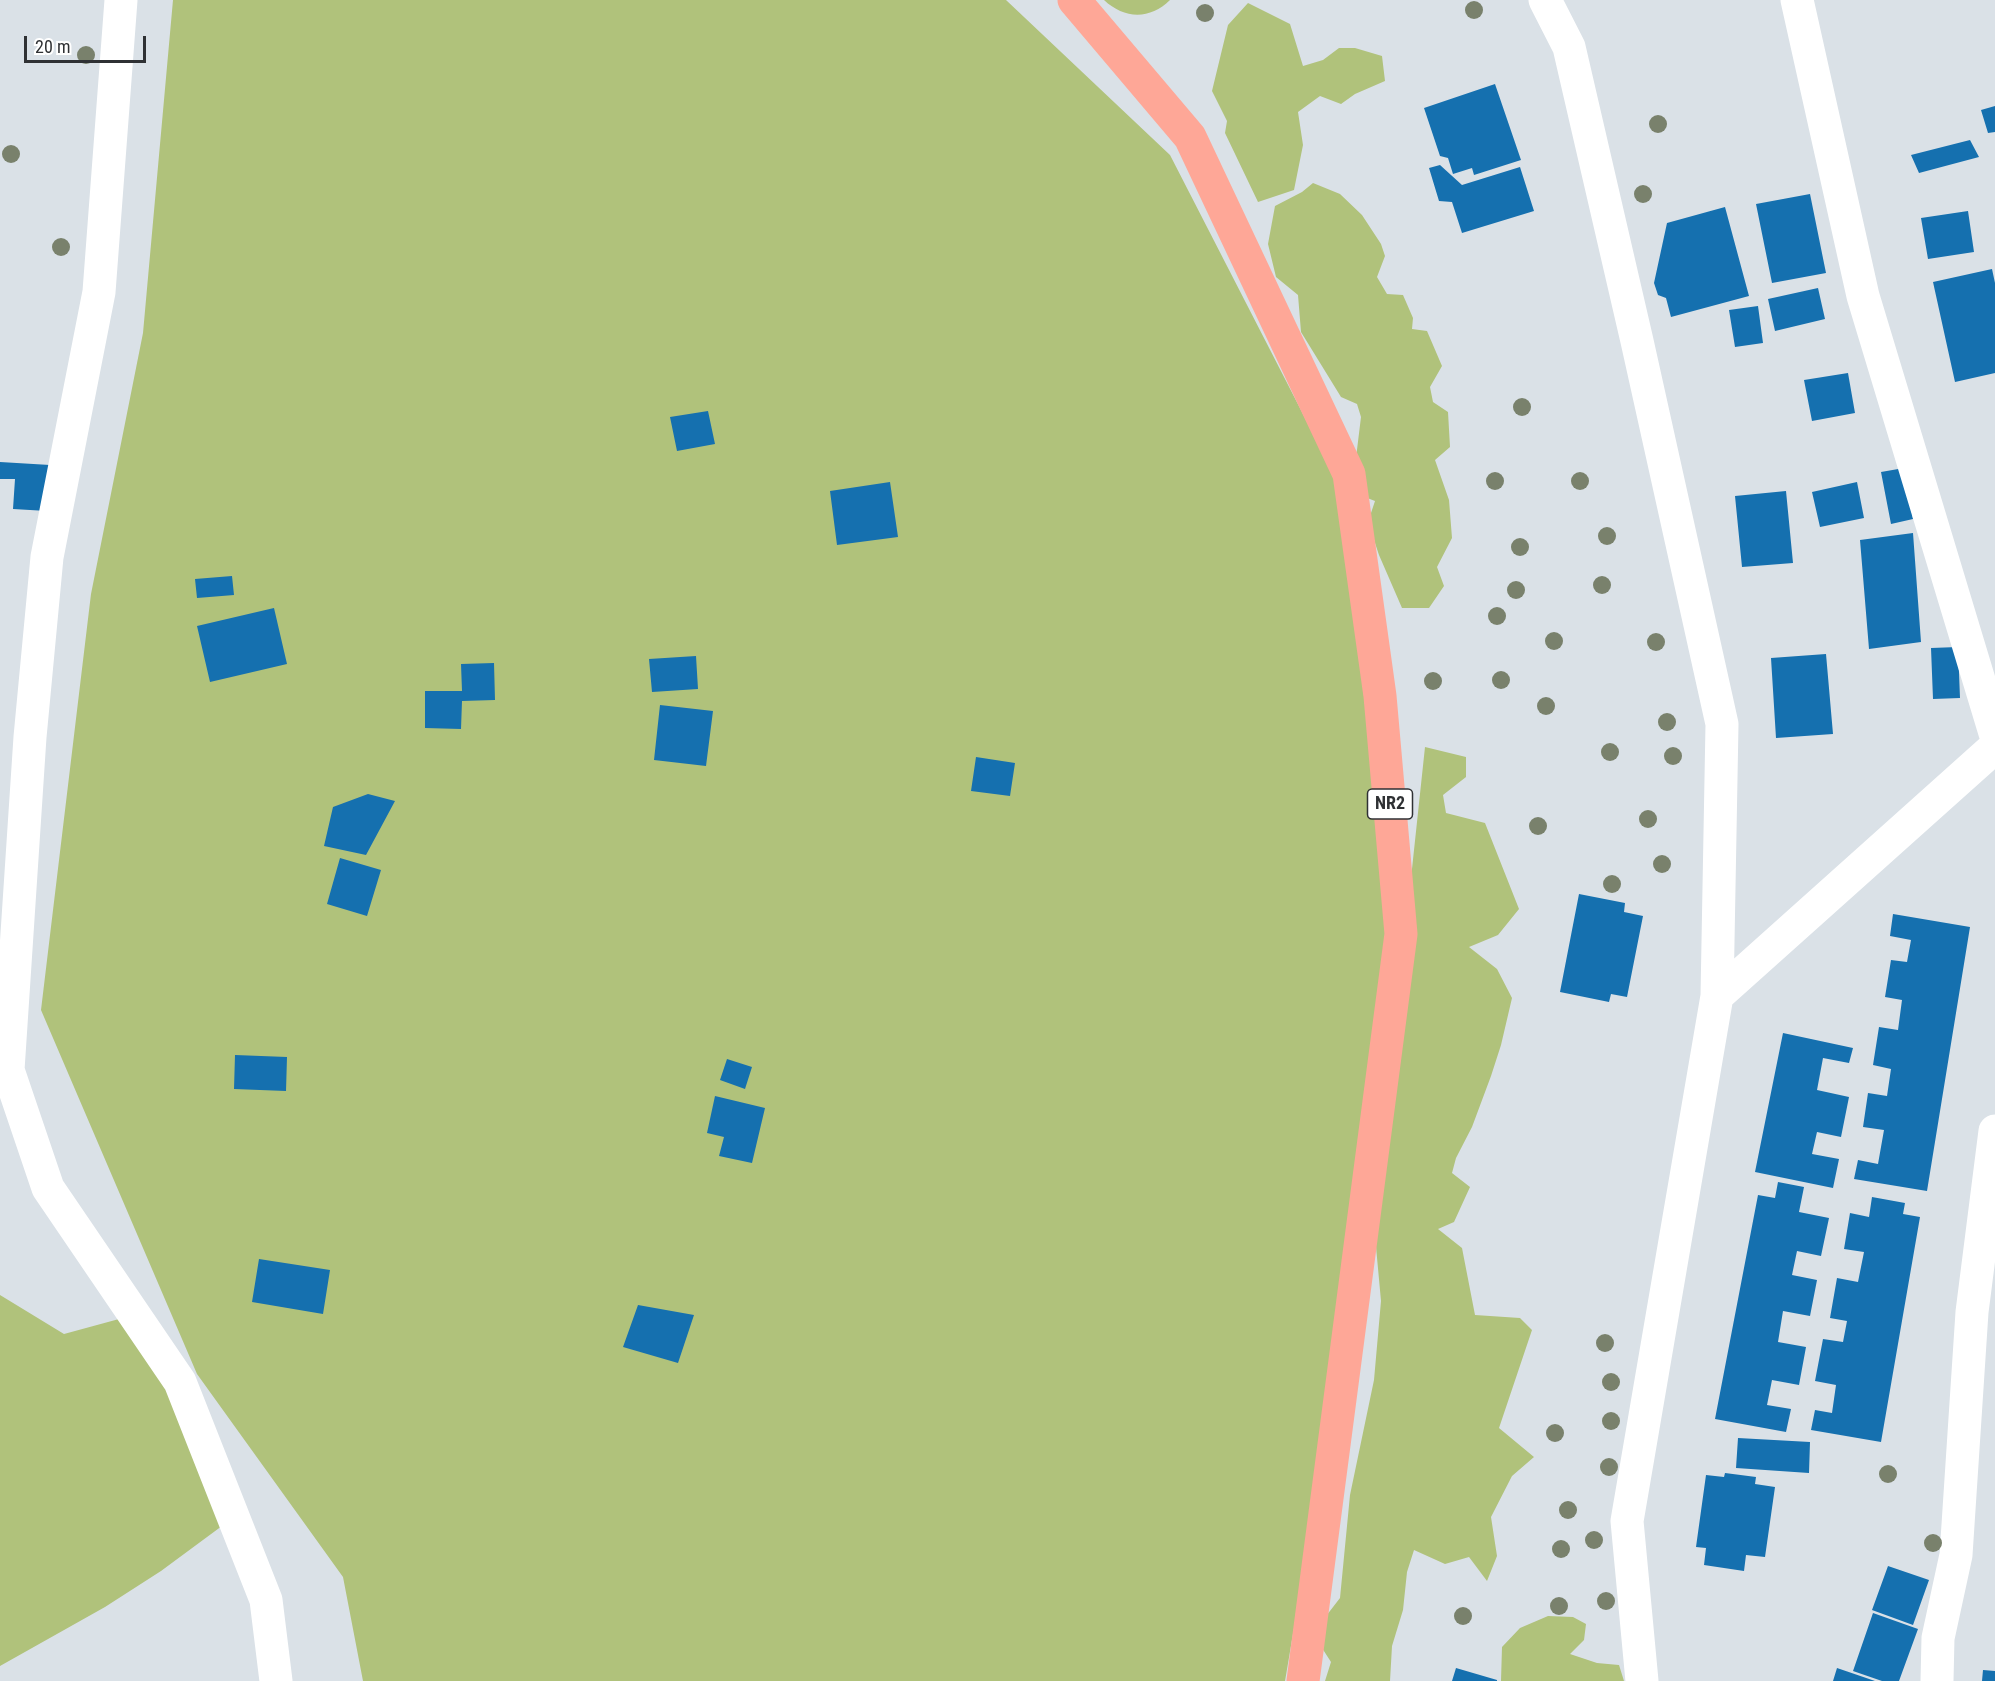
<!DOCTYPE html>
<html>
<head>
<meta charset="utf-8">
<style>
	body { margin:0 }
	#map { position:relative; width:1995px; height:1681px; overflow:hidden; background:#dae1e7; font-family:"Roboto Condensed",sans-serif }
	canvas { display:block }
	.scale { position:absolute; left:24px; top:36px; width:122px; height:27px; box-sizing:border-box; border:3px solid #2f3134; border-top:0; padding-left:8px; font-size:18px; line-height:21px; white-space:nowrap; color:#2f3134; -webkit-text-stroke:4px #fff; paint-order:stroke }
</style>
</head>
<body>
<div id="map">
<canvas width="1995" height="1681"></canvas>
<div class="scale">20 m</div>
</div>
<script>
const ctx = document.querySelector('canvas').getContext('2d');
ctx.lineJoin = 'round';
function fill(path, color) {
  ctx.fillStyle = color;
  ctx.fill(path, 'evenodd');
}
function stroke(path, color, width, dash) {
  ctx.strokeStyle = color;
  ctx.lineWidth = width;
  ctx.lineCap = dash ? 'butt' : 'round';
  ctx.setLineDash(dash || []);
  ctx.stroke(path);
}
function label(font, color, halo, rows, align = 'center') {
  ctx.font = font + ' "Roboto Condensed",sans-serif';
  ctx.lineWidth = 6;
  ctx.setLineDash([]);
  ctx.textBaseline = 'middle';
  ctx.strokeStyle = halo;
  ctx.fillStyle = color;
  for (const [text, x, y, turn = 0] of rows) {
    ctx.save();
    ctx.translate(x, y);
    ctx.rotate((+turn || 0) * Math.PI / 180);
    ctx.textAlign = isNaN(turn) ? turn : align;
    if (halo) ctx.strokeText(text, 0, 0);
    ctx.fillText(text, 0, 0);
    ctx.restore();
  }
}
fill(new Path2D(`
	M173,0H1006L1170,155L1341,488L1390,931L1328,1428L1285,1681H363L343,1577L197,1374L41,1010L91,594L143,333Z
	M1104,0H1170C1150,20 1124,19 1104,0Z
	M1248,3L1290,24L1303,66L1323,60L1339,48H1355L1382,56L1385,81L1355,94L1341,104L1320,96L1298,112L1303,145L1294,190L1258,202L1225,133L1227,121L1212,91L1228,25Z
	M1313,183L1340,194L1362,215L1381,244L1385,256L1377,277L1387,294L1403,295L1413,318L1412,329L1427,331L1442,366L1430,387L1433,402L1448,412L1450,447L1435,460L1449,500L1452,538L1437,567L1444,586L1429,608H1402L1379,555L1368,522L1375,501L1362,496L1355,466L1361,417L1357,404L1341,397L1301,332L1298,295L1276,277L1268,244L1275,206L1302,192Z
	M1425,747L1466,757V777L1443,795L1446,813L1485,823L1519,909L1498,935L1469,947L1497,969L1512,998L1501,1045L1491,1076L1472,1127L1456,1158L1452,1173L1470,1187L1454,1222L1438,1229L1462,1248L1475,1315L1520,1318L1532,1330L1499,1428L1534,1457L1512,1476L1491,1517L1497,1556L1487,1581L1469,1557L1445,1564L1414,1550L1407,1572L1403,1610L1392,1646L1390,1681H1325L1331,1662L1322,1648L1323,1620L1340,1598L1350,1495L1374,1380L1381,1301L1374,1225Z
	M0,1295L64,1334L119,1319L172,1389L226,1523L161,1571L105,1607L0,1666Z
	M1548,1616L1573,1617L1586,1624L1584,1640L1570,1654L1597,1663L1619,1665L1624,1681H1501L1502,1647L1520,1628Z`), '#b0c27b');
fill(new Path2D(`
	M1495,84L1521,160L1474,175L1472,168L1453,174L1448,158L1440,156L1424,108Z
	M1995,106V132L1988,133L1981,110Z
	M1970,140L1979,157L1919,173L1911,155Z
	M1440,165L1462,185L1520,167L1534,211L1462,233L1452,202L1439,201L1429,168Z
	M1810,194L1826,273L1772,283L1756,204Z
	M1725,207L1749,296L1671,317L1666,298L1658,295L1654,283L1667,223Z
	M1968,211L1974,252L1928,259L1921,218Z
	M1992,269L1995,283V373L1955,382L1933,282Z
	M1818,288L1825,319L1775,331L1768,299Z
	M1758,306L1763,343L1735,347L1729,310Z
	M1848,373L1855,413L1812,421L1804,380Z
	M708,411L715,444L677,451L670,417Z
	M0,462L50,465L47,511L13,509L15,479H0Z
	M1904,468L1913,519L1891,524L1881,472Z
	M890,482L898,537L837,545L830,491Z
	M1857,482L1864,518L1820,527L1812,492Z
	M1786,491L1793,563L1742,567L1735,496Z
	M1913,533L1921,642L1869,649L1860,540Z
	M232,576L234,595L197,598L195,579Z
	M274,608L287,664L210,682L197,626Z
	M1958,647L1960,698L1933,699L1931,648Z
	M1826,654L1833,734L1776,738L1771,658Z
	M696,656L698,689L652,692L649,659Z
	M494,663L495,700L462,701L461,729L425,728V691H462L461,664Z
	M660,705L713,711L706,766L654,760Z
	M976,757L1015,763L1010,796L971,791Z
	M368,794L395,801L366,855L324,846L333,807Z
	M340,858L381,870L367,916L327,904Z
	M1579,894L1625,903L1624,912L1643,916L1627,997L1611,994L1609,1002L1560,992Z
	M1893,914L1970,927L1927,1191L1854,1179L1858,1160L1878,1164L1884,1130L1863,1127L1868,1093L1887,1096L1891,1069L1873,1065L1879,1027L1898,1030L1902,1000L1885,997L1891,960L1907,962L1911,940L1890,936Z
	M1783,1033L1853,1048L1849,1063L1823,1058L1817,1090L1849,1097L1841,1137L1817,1132L1812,1154L1839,1159L1833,1188L1755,1172Z
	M235,1055L287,1057L286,1091L234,1089Z
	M727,1059L752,1067L745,1089L720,1080Z
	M715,1096L765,1108L752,1163L719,1156L724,1137L707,1133Z
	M1778,1182L1804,1187L1799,1212L1829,1218L1821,1256L1797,1251L1792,1275L1817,1280L1810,1316L1783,1311L1778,1342L1806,1347L1799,1385L1772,1380L1767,1405L1791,1409L1786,1432L1715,1419L1758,1195L1775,1198Z
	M1872,1197L1905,1203L1903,1214L1920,1217L1881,1442L1811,1430L1815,1410L1832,1413L1836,1385L1815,1381L1823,1339L1843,1342L1847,1321L1830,1318L1837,1278L1858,1282L1864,1252L1844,1249L1850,1213L1869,1217Z
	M259,1259L330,1270L323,1314L252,1302Z
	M638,1305L694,1315L678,1363L623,1347Z
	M1738,1438L1810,1442L1809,1473L1736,1468Z
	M1725,1473L1756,1477L1755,1484L1775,1487L1765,1557L1746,1555L1744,1571L1704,1565L1706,1548L1696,1547L1706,1475L1724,1477Z
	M1888,1566L1929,1580L1913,1625L1872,1610Z
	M1873,1613L1918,1629L1899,1681H1882L1853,1671Z
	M1456,1668L1497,1680V1681H1452Z
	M1837,1668L1875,1681H1833Z
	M1983,1670L1995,1671V1681H1982Z`), '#1570af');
stroke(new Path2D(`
	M121,0L99,292L47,557L30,737L8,1070L48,1188L180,1382L266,1600L276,1681
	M1545,0L1569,47L1637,341L1722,724L1717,996L1627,1521L1642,1681
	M1797,0L1863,296L1995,733
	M1717,996L1995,747
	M1937,1681L1938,1638L1956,1555L1972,1312L1995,1131`), '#fff', 33);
stroke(new Path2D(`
	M1074,0L1190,137L1349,474L1380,696L1401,934L1303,1681`), '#fea797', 33);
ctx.fillStyle = '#79816c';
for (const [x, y] of [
	[1474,10],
	[1205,13],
	[86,55],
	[1658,124],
	[11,154],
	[1643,194],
	[61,247],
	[1522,407],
	[1495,481],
	[1580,481],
	[1607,536],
	[1520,547],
	[1602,585],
	[1516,590],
	[1497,616],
	[1554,641],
	[1656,642],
	[1501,680],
	[1433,681],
	[1546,706],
	[1667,722],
	[1610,752],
	[1673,756],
	[1648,819],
	[1538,826],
	[1662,864],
	[1612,884],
	[1605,1343],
	[1611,1382],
	[1611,1421],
	[1555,1433],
	[1609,1467],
	[1888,1474],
	[1568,1510],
	[1594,1540],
	[1933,1543],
	[1561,1549],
	[1606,1601],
	[1559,1606],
	[1463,1616]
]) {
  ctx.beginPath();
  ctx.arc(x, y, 9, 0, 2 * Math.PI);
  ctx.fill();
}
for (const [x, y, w] of [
	[1390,804,45]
]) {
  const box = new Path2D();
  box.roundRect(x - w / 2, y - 15, w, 30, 4.5);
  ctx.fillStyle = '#fff';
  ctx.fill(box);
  stroke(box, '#2f3134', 1.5);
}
label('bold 18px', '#2f3134', null, [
	["NR2",1390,804]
]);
</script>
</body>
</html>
